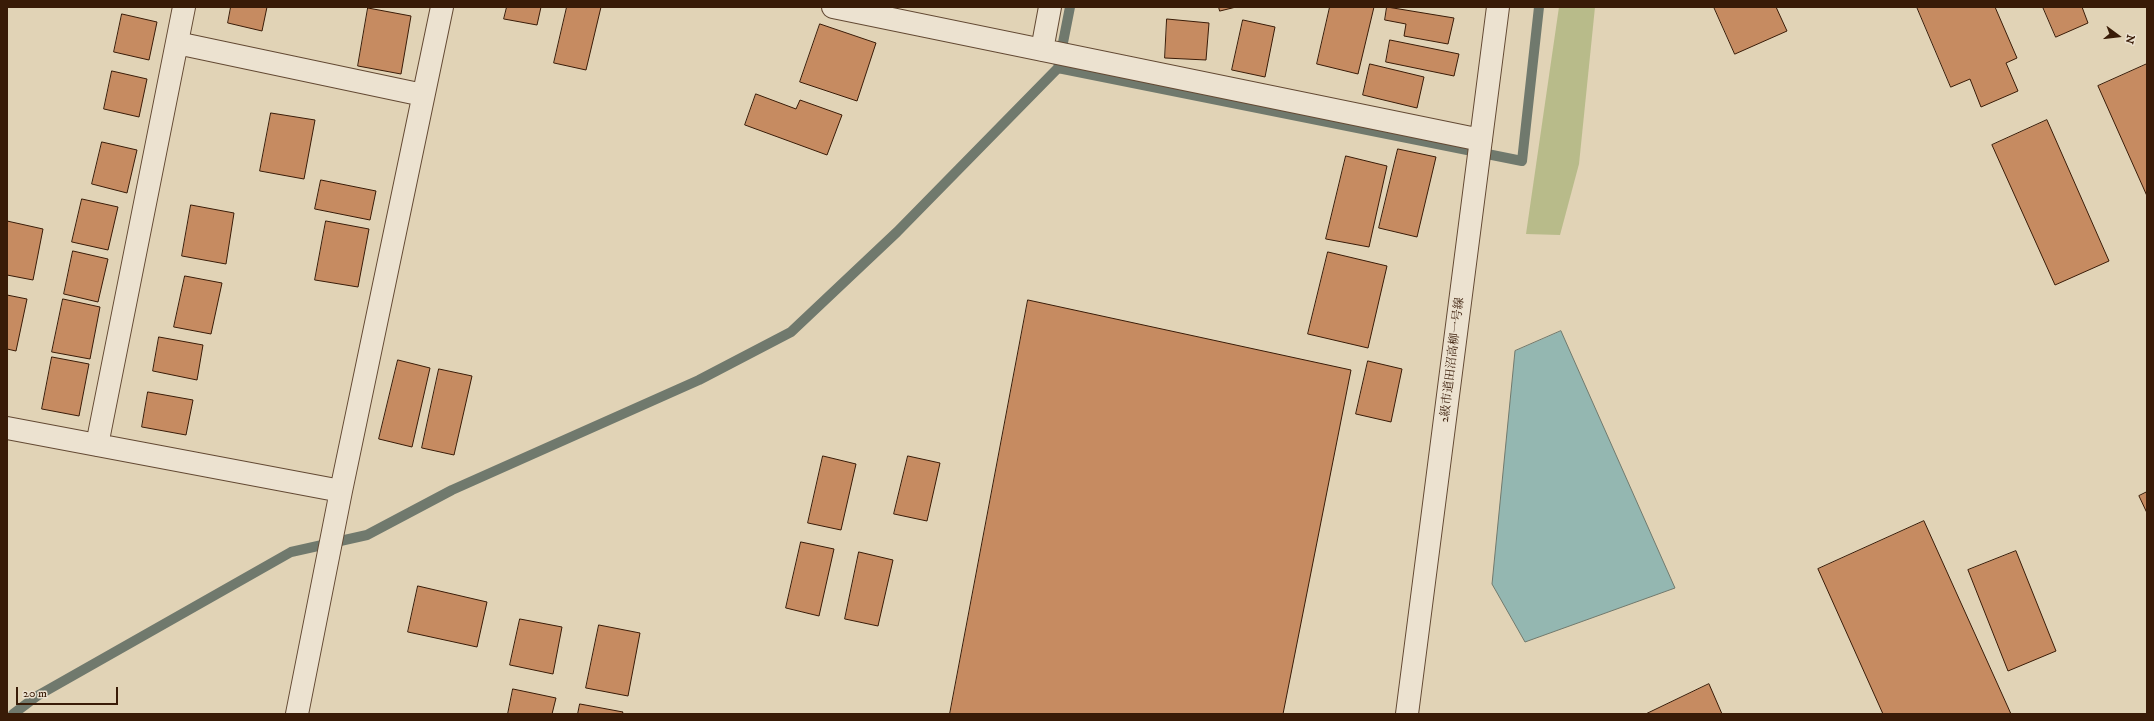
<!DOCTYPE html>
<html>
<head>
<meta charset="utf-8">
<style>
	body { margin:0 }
	#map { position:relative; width:2154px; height:721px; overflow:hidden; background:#e1d3b6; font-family:"IM FELL DW Pica",serif }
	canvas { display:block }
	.frame { position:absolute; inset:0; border:8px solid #391b07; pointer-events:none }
	.north { position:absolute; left:2098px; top:16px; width:40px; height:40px; -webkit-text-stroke:3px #ece2d0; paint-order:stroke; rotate:105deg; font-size:11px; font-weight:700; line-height:16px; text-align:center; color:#391b07 }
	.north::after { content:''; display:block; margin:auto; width:14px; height:18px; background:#391b07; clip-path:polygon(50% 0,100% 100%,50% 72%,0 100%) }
	.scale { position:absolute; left:16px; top:687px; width:102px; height:18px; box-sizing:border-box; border:2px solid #391b07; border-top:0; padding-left:5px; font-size:12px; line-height:14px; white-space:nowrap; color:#391b07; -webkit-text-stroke:3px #ece2d0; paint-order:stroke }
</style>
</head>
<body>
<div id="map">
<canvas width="2154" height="721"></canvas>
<div class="frame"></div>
<div class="north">N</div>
<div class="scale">20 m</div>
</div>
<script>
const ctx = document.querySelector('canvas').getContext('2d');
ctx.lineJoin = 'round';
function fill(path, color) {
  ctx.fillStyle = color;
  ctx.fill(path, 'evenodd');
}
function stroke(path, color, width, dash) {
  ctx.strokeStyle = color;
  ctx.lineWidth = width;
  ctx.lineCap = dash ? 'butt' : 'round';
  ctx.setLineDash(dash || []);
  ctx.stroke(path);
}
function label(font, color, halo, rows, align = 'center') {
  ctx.font = font + ' "IM FELL DW Pica","Noto Serif JP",serif';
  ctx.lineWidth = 4;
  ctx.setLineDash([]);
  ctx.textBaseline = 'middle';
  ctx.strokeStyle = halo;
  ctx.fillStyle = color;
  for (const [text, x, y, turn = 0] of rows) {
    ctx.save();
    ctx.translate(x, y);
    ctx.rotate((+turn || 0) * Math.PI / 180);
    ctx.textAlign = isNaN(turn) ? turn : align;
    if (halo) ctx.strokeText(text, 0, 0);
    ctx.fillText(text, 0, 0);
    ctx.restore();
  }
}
fill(new Path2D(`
	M1559,7H1595L1579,164L1560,235L1526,234Z`), '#b8bb8a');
const water = new Path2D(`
	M1561,331L1675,588L1525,642L1492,584L1515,351Z`);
fill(water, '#94b7b1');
stroke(water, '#70796d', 1);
stroke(new Path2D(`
	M1058,68L1522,161L1539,7
	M13,714L37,696L291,552L367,535L452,490L699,380L791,332L897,232L1058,68L1070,7`), '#70796d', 10);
const building = new Path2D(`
	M231,7H267L262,31L228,23Z
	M507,7H541L537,25L504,19Z
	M567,7H601L586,70L554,63Z
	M1219,7H1236L1220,11Z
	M1330,7H1374L1358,74L1317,64Z
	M1387,7L1454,18L1448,44L1404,36L1406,24L1385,20Z
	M1714,7H1776L1787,31L1735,54Z
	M1917,7H1995L2017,58L2006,63L2018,91L1981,107L1970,79L1951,87Z
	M2043,7H2082L2088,23L2056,37Z
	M368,8L411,16L401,74L358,66Z
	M122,14L157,22L149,60L114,52Z
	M1167,19L1209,23L1206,60L1165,58Z
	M1243,20L1275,27L1265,77L1232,70Z
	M820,24L876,43L857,101L800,82Z
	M1390,40L1459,54L1454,76L1386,62Z
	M1370,64L1424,77L1417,108L1363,95Z
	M2147,64V196L2098,86Z
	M112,71L147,79L139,117L104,109Z
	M756,94L796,109L800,100L842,115L827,155L745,125Z
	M271,113L315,120L304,179L260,171Z
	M2047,120L2109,261L2055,285L1992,145Z
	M102,142L137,150L127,193L92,184Z
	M1398,149L1436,157L1417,237L1379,228Z
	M1346,156L1387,166L1369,247L1326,239Z
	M321,180L376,191L370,220L315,209Z
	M82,199L118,207L108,250L72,242Z
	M191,205L234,213L226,264L182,256Z
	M7,221L43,229L33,280L7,275Z
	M326,221L369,229L358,287L315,280Z
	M73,251L108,259L98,302L64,294Z
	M1328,252L1387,266L1368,348L1308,334Z
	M185,276L222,283L211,334L174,327Z
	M7,295L27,299L16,351L7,349Z
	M63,299L100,307L90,359L52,352Z
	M1028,300L1351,370L1283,714H950Z
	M159,337L203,345L197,380L153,371Z
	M52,357L89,364L79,416L42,409Z
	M398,360L430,368L412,447L379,439Z
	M1368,361L1402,369L1391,422L1356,414Z
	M439,369L472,376L454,455L422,448Z
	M148,392L193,400L186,435L142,427Z
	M823,456L856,464L841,530L808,523Z
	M908,456L940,463L927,521L894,514Z
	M2147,492V513L2139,496Z
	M1924,521L2011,714H1883L1818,569Z
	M801,542L834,549L819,616L786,608Z
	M2016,551L2056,651L2008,671L1968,570Z
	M859,552L893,560L878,626L845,619Z
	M418,586L487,602L477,647L408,632Z
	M520,619L562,627L553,674L510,665Z
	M599,625L640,633L628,696L586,688Z
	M1709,684L1722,714H1646Z
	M513,689L556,698L552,714H508Z
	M580,704L623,712L622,714H578Z`);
fill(building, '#c68b61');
stroke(building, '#391b07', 1);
const minor = new Path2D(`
	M833,7L1481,140
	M177,43L423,95
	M1042,50L1050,7
	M7,428L341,491
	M97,445L184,7
	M297,714L341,491L442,7
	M1407,714L1498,7`);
stroke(minor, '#634933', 24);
stroke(minor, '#ece2d0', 22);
label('12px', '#391b07', '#ece2d0', [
	["2級市道田沼高柳一号線",1453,360,-83]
]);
</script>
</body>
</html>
